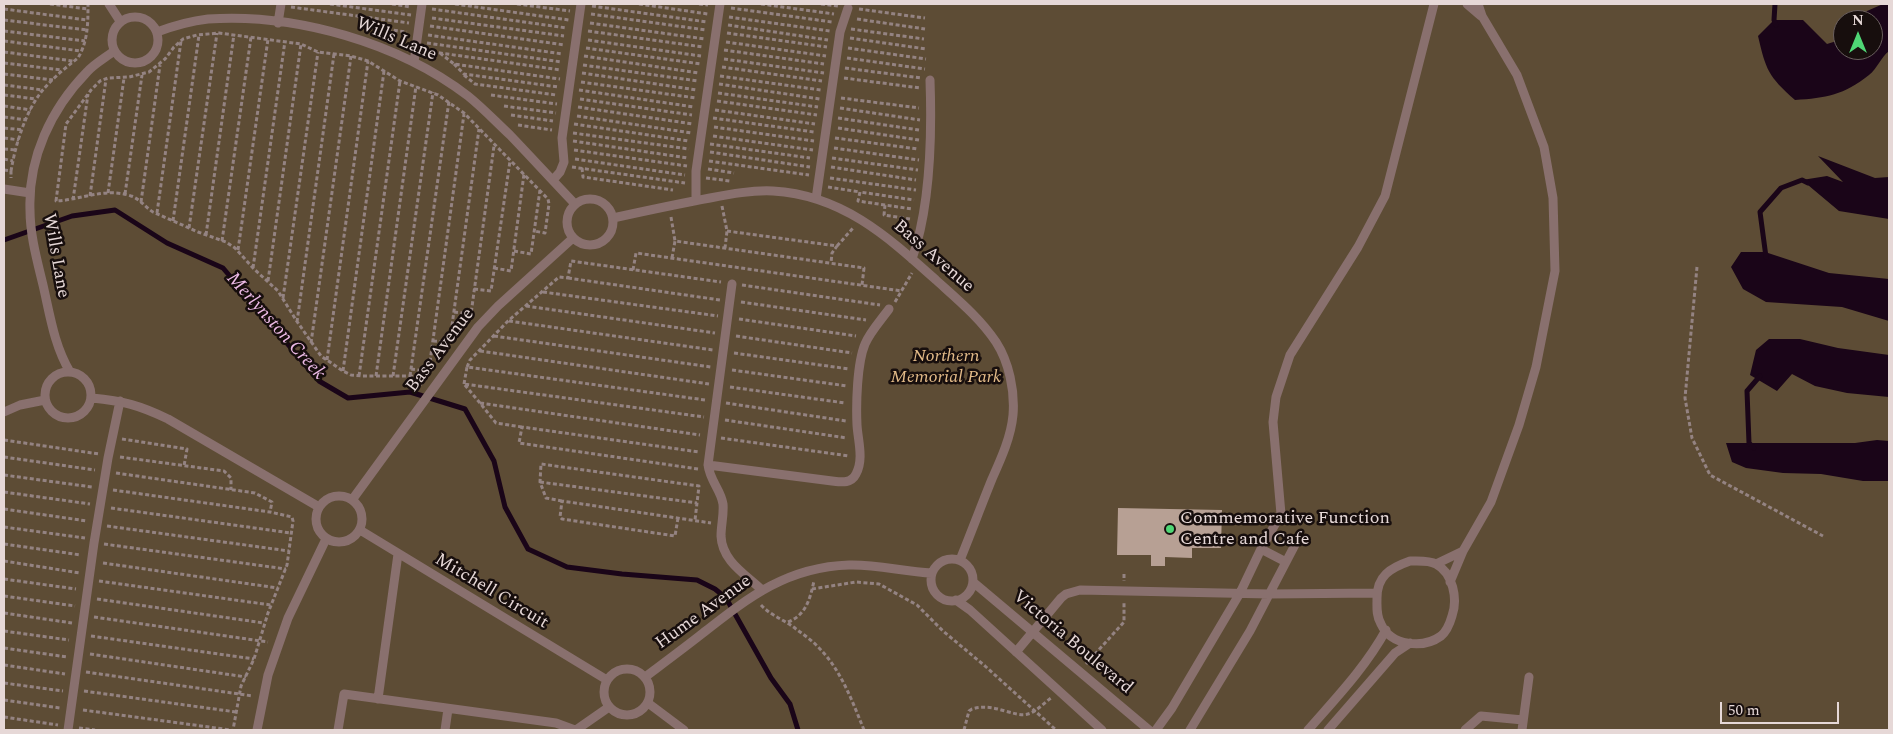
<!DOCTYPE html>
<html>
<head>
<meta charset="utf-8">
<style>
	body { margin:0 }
	#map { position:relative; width:1893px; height:734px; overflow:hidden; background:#362120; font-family:Spectral,serif }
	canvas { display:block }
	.frame { position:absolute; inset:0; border:5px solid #e6d8d7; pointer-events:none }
	.north { position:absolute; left:1833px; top:10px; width:50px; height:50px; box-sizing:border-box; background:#170e0d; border:1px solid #6a5f5e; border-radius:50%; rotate:0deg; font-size:14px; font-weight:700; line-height:20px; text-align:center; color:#e6d8d7 }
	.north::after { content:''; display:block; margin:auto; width:18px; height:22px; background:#4fd675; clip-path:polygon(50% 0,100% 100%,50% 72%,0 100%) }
	.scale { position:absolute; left:1720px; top:702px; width:119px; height:22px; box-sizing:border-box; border:2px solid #e6d8d7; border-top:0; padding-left:6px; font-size:15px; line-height:18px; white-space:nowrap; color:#e6d8d7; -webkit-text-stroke:4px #170e0d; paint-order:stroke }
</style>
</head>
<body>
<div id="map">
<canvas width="1893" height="734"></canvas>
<div class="frame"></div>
<div class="north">N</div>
<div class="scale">50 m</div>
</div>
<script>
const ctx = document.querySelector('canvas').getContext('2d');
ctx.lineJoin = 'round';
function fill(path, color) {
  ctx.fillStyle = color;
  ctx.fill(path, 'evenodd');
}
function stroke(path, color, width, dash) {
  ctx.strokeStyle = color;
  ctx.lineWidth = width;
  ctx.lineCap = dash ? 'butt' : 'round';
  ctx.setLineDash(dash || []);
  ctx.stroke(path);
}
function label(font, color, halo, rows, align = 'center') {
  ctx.font = font + ' Spectral,serif';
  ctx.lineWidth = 5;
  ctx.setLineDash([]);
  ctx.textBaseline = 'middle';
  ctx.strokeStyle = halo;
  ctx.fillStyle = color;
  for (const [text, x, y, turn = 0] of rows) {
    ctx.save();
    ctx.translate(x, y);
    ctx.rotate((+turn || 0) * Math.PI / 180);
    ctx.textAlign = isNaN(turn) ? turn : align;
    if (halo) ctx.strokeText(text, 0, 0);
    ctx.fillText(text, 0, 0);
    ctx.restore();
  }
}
fill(new Path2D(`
	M4,4H1889V730H4ZM1843,20H1873V50H1843Z`), '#5d4c35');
fill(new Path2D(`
	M1883,4H1889V51C1881,57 1877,69 1869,75C1844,95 1826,98 1795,100C1768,76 1766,70 1758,36L1774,20H1803L1827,44L1843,39V50H1873V20H1858L1867,11Z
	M1818,156L1875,178L1889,177V219L1839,211L1802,180L1827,176L1843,182Z
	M1741,252H1765L1829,273L1889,279V321L1842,307L1766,302L1743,289L1731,267Z
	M1769,339H1800L1838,348L1889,355V397L1847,393L1815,386L1792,374L1777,391L1750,375L1756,350Z
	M1877,440L1889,441V481H1863L1821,474L1783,473L1746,468L1732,462L1726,443H1855Z`), '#1a0518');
stroke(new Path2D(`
	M1775,4L1774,20L1776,25
	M4,240L72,216L115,210L167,243L223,268L319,381L348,398L410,392L465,409L494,461L505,507L528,549L567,567L622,574L697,580L715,589L726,598L771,678L790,704L798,730
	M1766,257L1760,212L1781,188L1802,180L1808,183
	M1754,448L1749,443L1747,391L1760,376`), '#1a0518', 5);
fill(new Path2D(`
	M1118,508L1222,510L1221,548H1192V558L1165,557V566H1151V555H1117Z`), '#b7a094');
stroke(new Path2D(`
	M50,4L88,9
	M330,4L411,15
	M392,4L411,7
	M455,4L569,20
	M517,4L570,11
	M639,4L708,14
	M699,4L708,5
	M761,4L834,14
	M821,4L838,6
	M592,6L707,22
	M291,7L409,23
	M731,8L832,22
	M4,9L87,20
	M432,9L567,28
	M859,9L925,18
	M591,14L706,30
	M729,17L830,31
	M432,18L564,36
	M857,19L925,29
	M4,20L87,30
	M590,23L705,39
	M728,25L828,40
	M430,26L565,45
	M368,27L407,32
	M851,29L924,39
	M4,31L85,41
	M588,31L703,47
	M727,33L827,47
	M428,35L563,54
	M850,38L926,49
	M588,40L701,56
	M4,41L81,51
	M726,42L826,56
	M427,43L562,62
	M586,48L701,64
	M848,48L926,59
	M724,50L824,64
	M426,51L561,70
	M4,52L73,61
	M440,53L454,64L560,79
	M584,56L699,73
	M847,58L925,69
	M724,59L824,73
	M4,63L62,70
	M454,64L464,74L558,87
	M583,65L698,81
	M722,67L822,81
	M845,68L921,78
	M582,73L697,90
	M4,74L53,80
	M464,75L475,84L556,95
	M720,76L821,90
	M844,78L920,88
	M581,82L696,98
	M719,84L820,99
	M4,85L43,90
	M579,90L694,107
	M718,93L818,107
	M4,95L36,99
	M491,95L557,104
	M841,98L919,108
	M580,99L692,115
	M717,101L817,115
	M4,106L31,110
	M504,106L556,113
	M578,107L693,124
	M840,108L920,120
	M715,110L815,124
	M511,115L553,121
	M577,116L692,133
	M4,117L27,120
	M713,118L814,132
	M838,118L919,130
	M574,124L689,141
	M518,125L552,130
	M714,127L814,141
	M4,128L23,130
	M838,128L919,140
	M573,133L689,149
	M713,136L813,150
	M4,138L19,140
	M835,138L918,149
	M573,141L688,158
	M710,144L810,158
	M834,148L919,160
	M4,149L16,150
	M574,150L687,166
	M710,152L810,167
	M832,158L918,170
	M4,159L13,161
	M575,159L685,175
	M709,161L809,175
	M572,167L685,183
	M831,167L916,180
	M582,168L583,177L673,190
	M708,169L734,173
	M4,170L11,171V178
	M11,171C15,147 24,116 39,95C49,81 64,69 78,58C88,41 88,23 88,4
	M706,178L730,181
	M830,178L916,190
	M828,187L860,192
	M108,193L124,78
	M125,194L142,75
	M90,196L106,79
	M73,200L88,94
	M141,202L160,65
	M885,205L858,201L860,192L914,200
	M722,206L727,231L725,248
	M157,213L181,41
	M671,217L675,241
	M902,218L901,228L910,229
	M910,219L884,215L885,205L912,209
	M173,221L199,35
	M189,228L217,33
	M727,231L837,246L832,253L831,263
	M206,235L234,34
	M222,241L251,37
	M837,246L853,228
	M238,250L268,39
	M514,251L531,254L540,190
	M672,258L675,241L864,268L862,285
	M1697,267L1685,398L1692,438L1710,475L1823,536
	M253,268L285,41
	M494,268L511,271L524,174
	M633,270L636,253L902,291
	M568,278L720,300
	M268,281L301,44
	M742,285L880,305
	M474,289L491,291L510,161
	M543,292L718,316
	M283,298L318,52
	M741,302L866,320
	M895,302L912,273
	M526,306L715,333
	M454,312L471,314L494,146
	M739,319L856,336
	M509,321L713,350
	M297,322L334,54
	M494,336L711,367
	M736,336L852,353
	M433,341L448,342L450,340L479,129
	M311,343L351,56
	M480,351L709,384
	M734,353L849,369
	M327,360L368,61
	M467,367L470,360L508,321L559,277L568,278L571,261L721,282
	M411,369L425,371L429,369L464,114
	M732,370L847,386
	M343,371L384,71
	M359,376L400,81
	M376,376L416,86
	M393,376L433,92
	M410,376L449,101
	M464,384L467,367L705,400
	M422,385L412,376H362L351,375L343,371L321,356L296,320L278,291L254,269L235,248L226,242L198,232L153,212C145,207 140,199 131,196C106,187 80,200 56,201L66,124L91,90L100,81L108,78L129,77L149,72L165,59L174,47L183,39L197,35L219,33L301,44L318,52L351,56L368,61L400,81L438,95L464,113L548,199L549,204L545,233L534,231
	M730,387L845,403
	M480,403L464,384L704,417
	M726,403L846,421
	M725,420L847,438
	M522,427L496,423L480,403L700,435
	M721,438L849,456
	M122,439L187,449L184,466
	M4,440L99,454
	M4,457L95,470
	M120,457L224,471L231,478V490
	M698,469L519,443L522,427L699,452
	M116,473L255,493L272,502L270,512
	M4,475L92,487
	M540,482L697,503
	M113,490L270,512L292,517L293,521L287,565L268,613L254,659L241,686L233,730
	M4,492L90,504
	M562,501L546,498L540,482L541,464L699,486L695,520
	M111,508L291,533
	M4,509L87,521
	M678,518L675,536L562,519L560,517L562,501L711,523
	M107,526L289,551
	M4,527L85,538
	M4,544L81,555
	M104,544L286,569
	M4,561L80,573
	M103,563L278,588
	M1124,574V581
	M4,579L76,589
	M99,581L271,605
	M812,589L856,582L879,584L917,605L943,631L985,666L1056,730
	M4,596L75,606
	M97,599L264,623
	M761,605C771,616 785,620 796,629C804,635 813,641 820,649C841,670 853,703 864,730
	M4,613L72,623
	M94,617L268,642
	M788,622C806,615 810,599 814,581
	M4,631L69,640
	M91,636L254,659
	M4,648L67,657
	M90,654L246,677
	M1086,664L1124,622V603
	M4,665L65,674
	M86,672L253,696
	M4,683L63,691
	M84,691L236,712
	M4,700L60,708
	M83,710L231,730
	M4,717L58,725
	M79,728L95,730
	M964,730L969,711L972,709C994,702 1014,718 1028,714C1036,712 1044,703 1051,698`), '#948382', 3, [4, 2.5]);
stroke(new Path2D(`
	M109,4L120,21
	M1467,4L1481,16
	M112 40a23 23 0 1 1 46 0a23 23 0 1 1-46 0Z
	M278,23L281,4
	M157,32C173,26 191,21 208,19C296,13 399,43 468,96C483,108 496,122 510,135C532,158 553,181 575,204
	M414,62L422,4
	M553,180L560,172L564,162L562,138L581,4
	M4,189L30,193
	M567 222a23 23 0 1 1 46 0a23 23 0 1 1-46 0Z
	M816,199L840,32L848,8
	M696,200V171L720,4
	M613,218C645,211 677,204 710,198C731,194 752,190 773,191C842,195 887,236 936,280C957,299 980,318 996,342C1009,362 1015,391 1013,415C1011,437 1001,459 992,479C981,506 971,533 960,560
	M912,259C931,205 932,136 930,80
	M732,284L708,465C710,481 721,490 723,504C724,515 721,525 721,536C722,561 745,574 762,590
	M45 395a23 23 0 1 1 46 0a23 23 0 1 1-46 0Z
	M70,372C54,345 50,315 43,285C37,260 30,235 30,210C28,158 51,109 87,72C94,64 105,58 114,51
	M92,398C123,401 139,405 168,419L319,507
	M4,412L20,405L45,400
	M708,465L832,481C841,482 851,484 856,474C864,459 858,441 857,425C856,404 857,363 865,344C870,332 881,320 889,309
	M316 519a23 23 0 1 1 46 0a23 23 0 1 1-46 0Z
	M352,500L478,327L498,306L573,238
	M360,530L607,680
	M1261,549L1286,562
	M931 580a21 21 0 1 1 42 0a21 21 0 1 1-42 0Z
	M1410,561C1417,561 1429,560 1436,564C1453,573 1458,599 1452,616C1450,623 1447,631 1441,636C1423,649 1391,646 1381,624C1376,616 1377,607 1377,598C1377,576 1390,568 1410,561Z
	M1436,564L1463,551
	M973,582L1149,730
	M1450,582L1463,551L1491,502L1519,425L1536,367L1555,271L1553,198L1544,147L1517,75L1482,16L1478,4
	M956,600L970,610L1102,730
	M1016,652L1061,598L1066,594L1080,590L1269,594L1377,593
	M604 692a23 23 0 1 1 46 0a23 23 0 1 1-46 0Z
	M645,677C665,662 684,648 703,633C749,597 787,567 849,565C877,564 904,572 932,573
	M378,699L398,554
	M648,703L684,730
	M68,730L94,543L108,458L120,401
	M257,730L268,675L288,618L326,539
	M338,730L344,694L556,723L575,730
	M445,730L448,709
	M576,730L609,707
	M1156,730L1172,708L1240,593L1261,549L1281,514L1273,422L1276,397L1290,355L1358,247L1385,196L1434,4
	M1190,730L1250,631L1297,541
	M1308,730C1336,698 1365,668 1386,630
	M1328,730L1395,653L1410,643
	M1465,730L1481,716L1523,720
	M1522,730L1529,677`), '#89706e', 9);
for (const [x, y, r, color] of [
	[1170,529,5,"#4fd675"]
]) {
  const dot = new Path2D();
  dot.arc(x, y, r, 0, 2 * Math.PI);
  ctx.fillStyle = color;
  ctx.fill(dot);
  stroke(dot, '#170e0d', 2);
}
label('18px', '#e6d8d7', '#170e0d', [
	["Wills Lane",396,40,23],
	["Wills Lane",55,256,80],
	["Bass Avenue",933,257,41],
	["Bass Avenue",441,351,-53],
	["Mitchell Circuit",491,592,31],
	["Hume Avenue",704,613,-36],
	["Victoria Boulevard",1072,643,40]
]);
label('italic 18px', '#e2ba88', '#170e0d', [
	["Northern",946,357],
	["Memorial Park",946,378]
]);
label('18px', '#e6d8d7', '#170e0d', [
	["Commemorative Function",1180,519],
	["Centre and Cafe",1180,540]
], 'left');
label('italic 19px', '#ebb9e5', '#170e0d', [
	["Merlynston Creek",275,327,48]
]);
</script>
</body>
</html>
